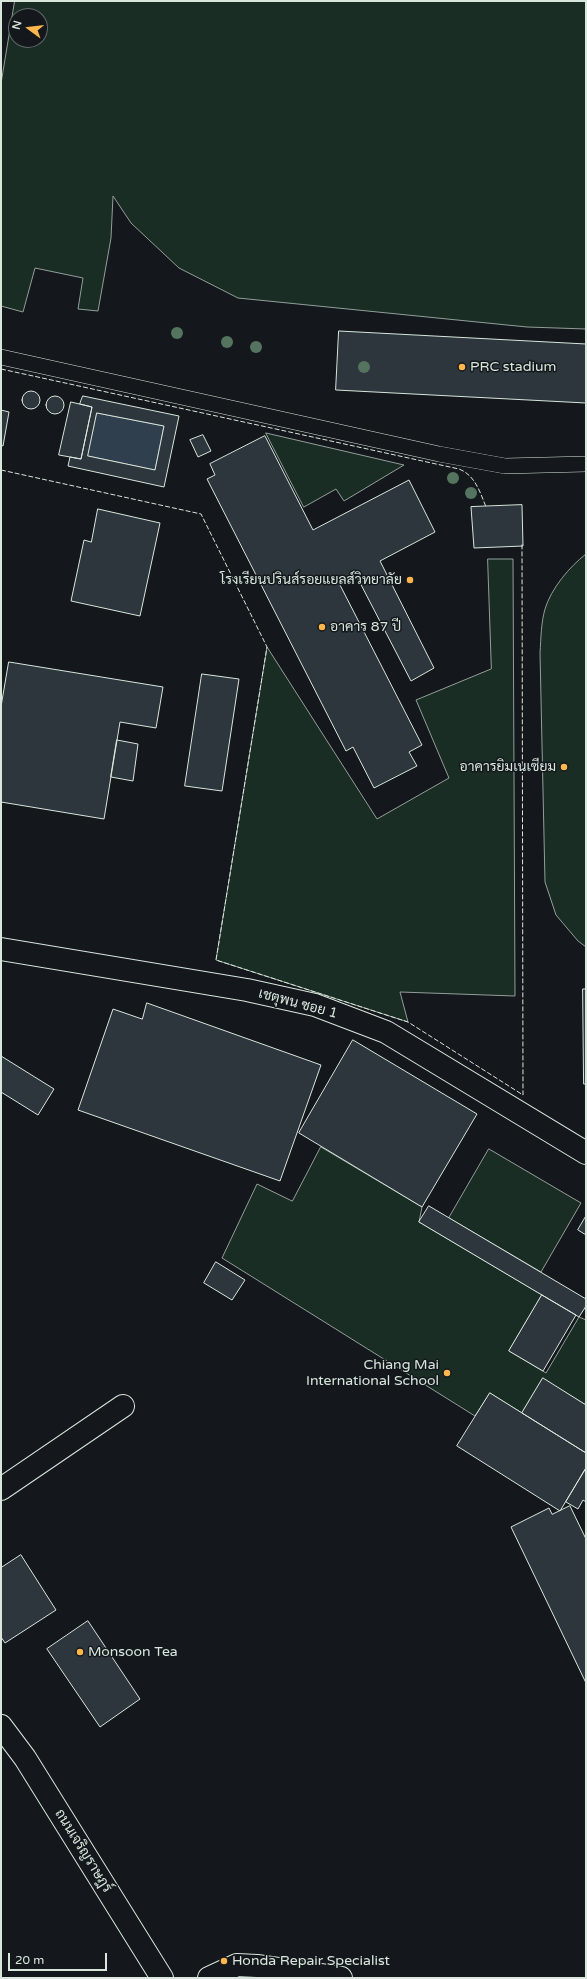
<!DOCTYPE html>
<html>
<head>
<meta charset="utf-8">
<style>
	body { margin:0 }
	#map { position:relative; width:587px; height:1979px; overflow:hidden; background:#14181c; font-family:"Varela Round",sans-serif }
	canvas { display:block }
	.frame { position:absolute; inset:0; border:2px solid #d8e6dc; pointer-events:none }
	.north { position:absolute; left:8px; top:8px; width:40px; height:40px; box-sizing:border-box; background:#14181c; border:1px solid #626a69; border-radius:50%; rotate:285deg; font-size:11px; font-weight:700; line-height:16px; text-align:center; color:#d8e6dc }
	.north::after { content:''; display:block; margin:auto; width:14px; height:18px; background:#ffb74d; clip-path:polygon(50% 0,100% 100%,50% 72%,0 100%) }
	.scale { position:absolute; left:8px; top:1953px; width:99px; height:18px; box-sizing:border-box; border:2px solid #d8e6dc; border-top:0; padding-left:5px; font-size:12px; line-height:14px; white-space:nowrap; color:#d8e6dc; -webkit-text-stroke:3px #14181c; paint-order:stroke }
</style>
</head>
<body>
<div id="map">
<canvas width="587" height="1979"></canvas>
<div class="frame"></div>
<div class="north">N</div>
<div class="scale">20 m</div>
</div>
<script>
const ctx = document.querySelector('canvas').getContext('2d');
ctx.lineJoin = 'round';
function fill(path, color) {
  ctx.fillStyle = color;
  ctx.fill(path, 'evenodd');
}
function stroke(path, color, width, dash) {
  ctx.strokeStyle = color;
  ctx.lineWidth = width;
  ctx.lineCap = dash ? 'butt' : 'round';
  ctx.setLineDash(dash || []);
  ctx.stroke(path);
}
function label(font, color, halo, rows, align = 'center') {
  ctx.font = font + ' "Varela Round",Sarabun,sans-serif';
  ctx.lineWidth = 3;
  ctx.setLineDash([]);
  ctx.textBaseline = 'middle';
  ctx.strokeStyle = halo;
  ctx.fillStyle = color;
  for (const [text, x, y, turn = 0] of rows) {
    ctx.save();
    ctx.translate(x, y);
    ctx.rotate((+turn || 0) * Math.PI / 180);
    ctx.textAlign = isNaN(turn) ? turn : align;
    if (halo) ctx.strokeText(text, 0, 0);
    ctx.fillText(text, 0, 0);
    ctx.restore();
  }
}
const green = new Path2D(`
	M15,1H586V329L527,327L238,298L179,268L131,223L113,196L111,238L98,311L78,309L83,278L35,268L23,312L1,306V84ZM16,16H40V40H16Z
	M266,433L404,465L344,501L336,489L304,507Z
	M586,554V947L578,941L556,915L545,882L540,653C541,638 541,623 545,609C551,589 569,567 586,554Z
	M488,559H513L515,996L400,992L408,1022L216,960L267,647L377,819L449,778L416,700L491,669Z
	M321,1147L422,1207L419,1222L542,1295L509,1351L546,1373L579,1317L586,1320V1405L543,1379L522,1413L490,1393L475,1416L222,1258L257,1184L292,1201Z
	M489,1149L581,1203L541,1272L449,1218Z`);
fill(green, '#1a2d24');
stroke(green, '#939e99', 1);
const water = new Path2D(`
	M97,413L164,426L155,470L88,456Z`);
fill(water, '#2f3f4d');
stroke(water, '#939e99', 1);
const building = new Path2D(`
	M339,331L586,344V403L336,390Z
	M22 400a9 9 0 1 1 18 0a9 9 0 1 1-18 0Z
	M46 405a9 9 0 1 1 18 0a9 9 0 1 1-18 0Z
	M83,396L179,416L164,487L68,466L70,457L81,459L92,407L80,404ZM97,413L164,426L155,470L88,456Z
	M71,402L92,407L81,459L59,455Z
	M1,410L9,412L3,446L1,445Z
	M203,435L211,451L198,457L190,440Z
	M265,436L313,530L409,480L435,532L380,561L434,668L411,681L357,577L340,585L422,745L409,752L417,766L374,788L353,747L346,751L207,479L215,475L210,464Z
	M522,505L523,546L474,548L471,507Z
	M98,509L160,523L140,616L71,601L84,540L91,542Z
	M9,662L163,687L156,728L120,722L104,819L1,802V707Z
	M202,674L239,679L222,791L185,786Z
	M117,740L138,744L133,781L111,777Z
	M583,989H586V1084H584Z
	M147,1003L321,1065L280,1181L78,1110L113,1009L142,1019Z
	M353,1040L477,1114L422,1207L299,1133Z
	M1,1056L54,1089L38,1115L1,1092Z
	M429,1206L586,1299V1306L579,1317L419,1222Z
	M586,1216V1235L578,1230Z
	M216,1262L245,1280L232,1300L204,1283Z
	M542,1295L576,1315L543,1371L509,1351Z
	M543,1378L586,1405V1453L522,1413Z
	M490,1393L586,1453V1468L560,1511L457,1446Z
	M586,1468V1502L583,1500L578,1509L566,1502Z
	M570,1506L586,1539V1683L511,1527L549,1508L552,1514Z
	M21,1555L56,1610L5,1643L1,1637V1568Z
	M88,1621L140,1699L100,1727L47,1649Z`);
fill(building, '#2c363c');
stroke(building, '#d8e6dc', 1);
const service = new Path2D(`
	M1,357L439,454L505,466L586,464`);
const minor = new Path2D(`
	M1,949L247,990L315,1005L386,1032L586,1153
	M1,1489L123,1406
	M209,1978L237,1965L257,1966L341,1978`);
const secondary = new Path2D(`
	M1,1726L25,1758L162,1978`);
stroke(service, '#d8e6dc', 16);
stroke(minor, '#d8e6dc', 24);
stroke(secondary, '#d8e6dc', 24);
stroke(service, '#14181c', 15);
stroke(minor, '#14181c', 22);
stroke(secondary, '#14181c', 22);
stroke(new Path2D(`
	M1,369L459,469C475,475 480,492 486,507H487
	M1,470L201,514L267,647L216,960L408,1022L523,1095L522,543`), '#d8e6dc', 1, [5, 2]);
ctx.fillStyle = '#55745f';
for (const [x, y] of [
	[177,333],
	[227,342],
	[256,347],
	[364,367],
	[453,478],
	[471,493]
]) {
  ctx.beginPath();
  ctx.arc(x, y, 6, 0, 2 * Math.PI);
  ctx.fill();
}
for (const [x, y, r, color] of [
	[462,367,4,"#ffb74d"],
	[410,580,4,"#ffb74d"],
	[322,627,4,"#ffb74d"],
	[564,767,4,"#ffb74d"],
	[447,1373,4,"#ffb74d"],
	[80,1652,4,"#ffb74d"],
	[224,1961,4,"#ffb74d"]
]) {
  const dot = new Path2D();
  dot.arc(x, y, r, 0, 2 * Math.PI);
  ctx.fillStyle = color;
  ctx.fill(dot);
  stroke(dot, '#14181c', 1.5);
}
label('14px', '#d8e6dc', '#14181c', [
	["PRC stadium",470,367],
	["โรงเรียนปรินส์รอยแยลส์วิทยาลัย",402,580,"right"],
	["อาคาร 87 ปี",330,627],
	["อาคารยิมเนเซียม",556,767,"right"],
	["Chiang Mai",439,1365,"right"],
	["International School",439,1381,"right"],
	["Monsoon Tea",88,1652],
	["Honda Repair Specialist",232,1961]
], 'left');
label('14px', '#d8e6dc', '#14181c', [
	["เชตุพน ซอย 1",298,1004,15],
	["ถนนเจริญราษฎร์",83,1851,58]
]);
</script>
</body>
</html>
